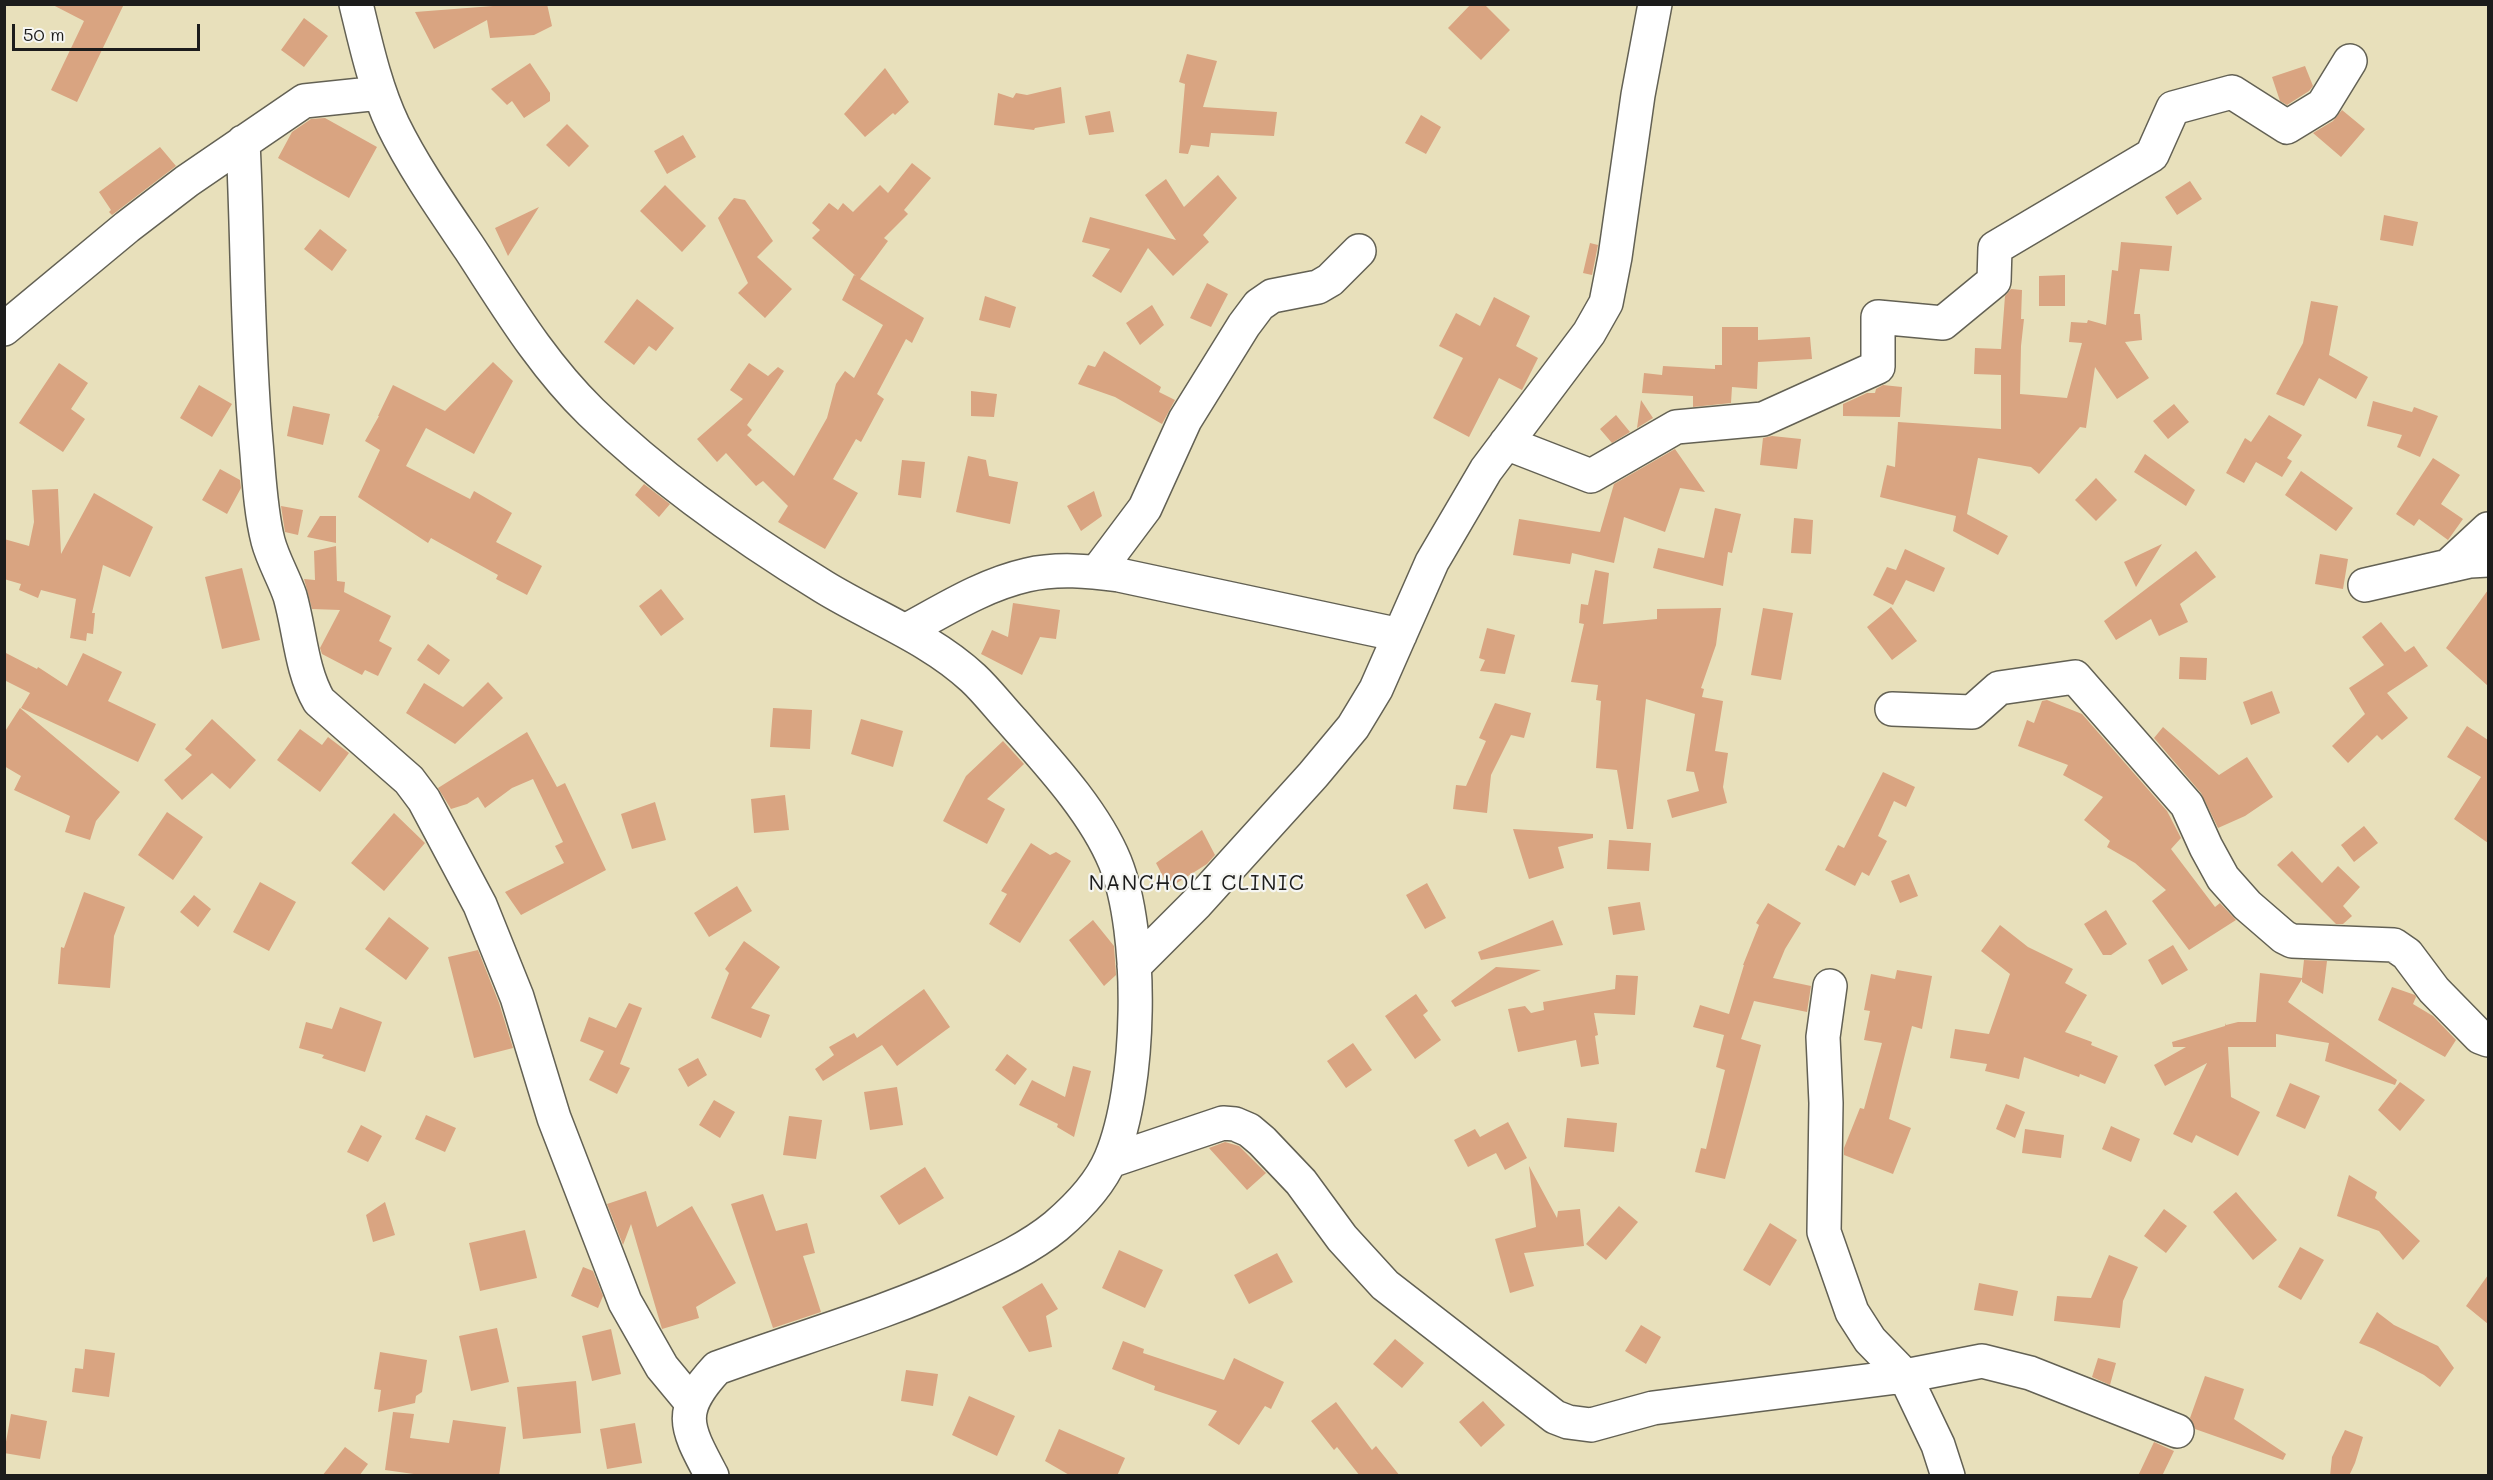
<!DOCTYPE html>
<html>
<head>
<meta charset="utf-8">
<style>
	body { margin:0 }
	#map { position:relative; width:2493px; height:1480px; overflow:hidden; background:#e8e0bb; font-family:Mali,sans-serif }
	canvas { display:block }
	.frame { position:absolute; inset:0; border:6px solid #1c1c1c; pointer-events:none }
	.scale { position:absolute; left:12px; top:24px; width:188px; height:27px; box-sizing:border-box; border:3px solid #1c1c1c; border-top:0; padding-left:8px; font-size:18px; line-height:21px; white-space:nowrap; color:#1c1c1c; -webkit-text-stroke:4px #f6f6f2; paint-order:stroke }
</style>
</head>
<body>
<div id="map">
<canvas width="2493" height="1480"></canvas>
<div class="frame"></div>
<div class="scale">50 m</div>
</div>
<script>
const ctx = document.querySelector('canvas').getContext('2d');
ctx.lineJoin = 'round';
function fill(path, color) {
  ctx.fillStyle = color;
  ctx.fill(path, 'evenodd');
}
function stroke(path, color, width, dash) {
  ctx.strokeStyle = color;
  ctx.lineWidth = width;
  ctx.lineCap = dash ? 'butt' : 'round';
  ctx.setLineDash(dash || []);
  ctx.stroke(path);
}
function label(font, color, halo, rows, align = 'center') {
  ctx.font = font + ' Mali,sans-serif';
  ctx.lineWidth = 4.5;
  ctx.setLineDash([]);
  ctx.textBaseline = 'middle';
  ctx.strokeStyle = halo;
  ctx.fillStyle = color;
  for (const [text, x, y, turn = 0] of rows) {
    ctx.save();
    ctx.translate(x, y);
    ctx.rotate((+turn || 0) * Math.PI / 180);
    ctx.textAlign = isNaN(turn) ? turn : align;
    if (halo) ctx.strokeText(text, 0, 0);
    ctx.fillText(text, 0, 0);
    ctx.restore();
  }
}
fill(new Path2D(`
	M51,4H124L77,102L51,90L84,21Z
	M519,4H547L552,26L534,35L490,38L487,20L434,49L415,12Z
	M1471,4H1484L1510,30L1481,60L1448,28Z
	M304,18L328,36L304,67L281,50Z
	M1187,54L1217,61L1203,107L1277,112L1274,136L1211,133L1209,147L1191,145L1188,154L1179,153L1185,84L1179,82Z
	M530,63L550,93V101L524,118L512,101L507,105L491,89Z
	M2305,66L2313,86L2309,91L2287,105L2280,101L2272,77Z
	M885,68L909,102L895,115L893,113L865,137L844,114Z
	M1061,87L1065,123L1035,128L1034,130L994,125L998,93L1013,98L1016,93L1027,95Z
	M2342,110L2365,129L2341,157L2313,133L2333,121Z
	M1110,111L1114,132L1089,135L1085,116Z
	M1421,115L1441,127L1426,154L1405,143Z
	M325,118L377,147L349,198L278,158L292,132L311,119Z
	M567,124L589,146L569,167L546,145Z
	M683,135L696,157L667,174L654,151Z
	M160,147L176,166L112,215L109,212L111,210L99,192Z
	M912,163L931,178L904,210L908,214L884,238L888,241L860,279L924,318L912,343L906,339L877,394L884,399L861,442L856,439L833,479L858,493L825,549L778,522L788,506L763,481L756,486L726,453L717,462L697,439L743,399L730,390L749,363L768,376L778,367L784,371L747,425L752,430L747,435L794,476L827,418L836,384L845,371L854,378L883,325L842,300L854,275L856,276L812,238L820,230L812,223L829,203L838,210L843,203L853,212L880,185L888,193Z
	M1218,175L1237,198L1203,235L1209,242L1173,276L1148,248L1121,293L1092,276L1110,249L1082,242L1090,217L1176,240L1145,195L1166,179L1184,207Z
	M2190,181L2202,199L2177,215L2165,197Z
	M665,185L706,226L682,252L640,211Z
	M734,198L745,200L773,241L757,257L792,289L765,318L738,293L748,283L718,218Z
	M539,207L508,256L495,228Z
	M2384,215L2418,222L2413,246L2380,240Z
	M320,229L347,250L332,271L304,249Z
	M2121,242L2172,246L2169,271L2140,269L2134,314H2140L2142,340L2125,342L2149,378L2117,399L2095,367L2086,428L2080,427L2039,474L2031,467L1978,458L1967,514L2008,536L1998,555L1953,531L1956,516L1880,497L1887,465L1895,467L1898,422L2001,429V375L1974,374L1975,348L2001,349L2005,296L2011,289L2022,290L2021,319H2024L2021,346L2020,394L2067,398L2082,343L2069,342L2071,322L2087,323L2088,320L2106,325L2112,270L2118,271Z
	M1590,243L1598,245L1592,275L1583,273Z
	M2065,275V306H2039V276Z
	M1207,283L1228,294L1211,327L1190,318Z
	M985,296L1016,307L1010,328L979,320Z
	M1494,297L1530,316L1516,346L1538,358L1522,390L1499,378L1469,437L1433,418L1463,358L1439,346L1456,313L1480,326Z
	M637,299L674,328L656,351L649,346L634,365L604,342Z
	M2311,301L2338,306L2329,355L2368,377L2356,399L2319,378L2304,406L2276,394L2303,343Z
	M1152,305L1164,325L1140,345L1126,323Z
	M1722,327H1758V340L1810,337L1812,359L1758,362L1757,389L1732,387L1731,403L1693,407V396L1642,393L1644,373L1662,375L1663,366L1715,369V365H1722Z
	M1104,351L1161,387L1159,392L1175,400L1162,424L1115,397L1078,384L1088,365L1095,367Z
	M493,362L513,381L474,454L426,428L406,466L470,499L474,491L512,513L496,542L542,566L527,595L496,579L498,575L431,538L428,543L358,497L380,450L365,441L379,416H378L393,385L445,411Z
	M59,363L88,383L71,409L85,419L63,452L19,423Z
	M199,385L232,404L212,437L180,418Z
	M1883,385L1902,387L1900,417L1843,416V404L1867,393H1875L1876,389Z
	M971,391L997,394L994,417L971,416Z
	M1641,400L1653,418L1637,428Z
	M2373,401L2412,412L2414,407L2438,416L2420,457L2397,447L2402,435L2367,426Z
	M2174,404L2189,422L2168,439L2153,421Z
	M293,406L330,414L323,445L287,436Z
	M1616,415L1630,432L1612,443L1600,429Z
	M2269,415L2302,435L2287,458L2292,461L2282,477L2256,462L2244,483L2226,473L2245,438L2251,442Z
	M1772,436L1801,439L1797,469L1760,465L1763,438Z
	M1675,449L1705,492L1680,488L1665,532L1624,517L1614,563L1572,553L1570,564L1513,555L1519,519L1600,532L1614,484Z
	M2145,454L2195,490L2186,506L2134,472Z
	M968,456L986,460L989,476L1018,482L1010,524L956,512Z
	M2433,458L2460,475L2441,504L2463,519L2448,540L2419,519L2414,526L2396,514Z
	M902,460L925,462L921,498L898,495Z
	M220,469L240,480L241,488L227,514L202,500Z
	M2301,471L2353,508L2336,531L2285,495Z
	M2096,478L2117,500L2096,521L2075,500Z
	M644,484L670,504L659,517L635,495Z
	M58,489L61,554L94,493L153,527L130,577L103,565L92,613H95L93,634L87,633L86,641L70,638L76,599L41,590L38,598L19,590L21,584L4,579V539L29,546L34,522L32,490Z
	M1094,491L1102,516L1081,531L1067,506Z
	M281,506L303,510L298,535L285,532Z
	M1715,508L1741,514L1732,553L1728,552L1723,586L1653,568L1658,548L1704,558Z
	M320,516H336V543L307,537Z
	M1794,518L1813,520L1811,554L1791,553Z
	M2162,544L2136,587L2124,562Z
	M336,546L337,581L345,582L344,592L391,616L379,641L392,648L378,676L365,670L362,675L322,654L320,648L340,610L312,609L304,579L315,580L314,551Z
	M1905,549L1945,568L1934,592L1906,580L1893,605L1873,595L1887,567L1896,570Z
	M2196,551L2216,577L2180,604L2188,622L2159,636L2151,619L2116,640L2104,621Z
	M2320,554L2348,559L2343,589L2315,584Z
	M242,568L260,640L222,649L205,577Z
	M1595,570L1609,573L1603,624L1657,619V609L1721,608L1716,645L1701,688L1704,689L1702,697L1723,701L1715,751L1728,753L1723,787L1727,803L1672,818L1667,800L1699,791L1694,772L1686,771L1695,714L1646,699L1633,829H1627L1617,770L1596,768L1601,701L1596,700L1598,685L1571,682L1584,624L1579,623L1581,604L1588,605Z
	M661,589L684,619L661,636L639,606Z
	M2488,590V686L2446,648Z
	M1013,603L1060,610L1056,639L1040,637L1022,675L981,654L992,630L1008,637Z
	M1891,607L1917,641L1892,660L1867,627Z
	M1763,608L1793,613L1781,680L1751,675Z
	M2381,622L2405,652L2414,646L2428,666L2387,693L2408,718L2382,740L2377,735L2348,763L2332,746L2365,714L2349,688L2384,665L2362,637Z
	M1487,628L1515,635L1505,674L1480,671L1485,660L1479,658Z
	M428,644L450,660L439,675L417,660Z
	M4,652L37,669L38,667L67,686L83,653L122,672L108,701L156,724L138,762L21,708L30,693L4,680Z
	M2180,657L2207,658L2206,680L2179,679Z
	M488,682L503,698L455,744L406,713L424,683L463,707Z
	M2272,691L2280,713L2251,725L2243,702Z
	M2047,700L2082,714L2167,811L2181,838L2171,849L2215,907L2220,903L2236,920L2189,950L2152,901L2166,890L2135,863L2107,847L2110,841L2084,820L2103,797L2063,775L2068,765L2018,746L2027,720L2034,723L2042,701Z
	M1495,703L1531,713L1524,738L1511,735L1491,775L1487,813L1453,809L1456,785L1466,786L1486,741L1479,738Z
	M20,708L120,792L96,821L90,840L65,832L70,816L14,790L21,776L4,766V733Z
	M773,708L812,710L810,749L770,747Z
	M212,719L256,760L230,789L212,773L182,800L164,780L192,755L185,749Z
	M861,719L903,731L893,767L851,754Z
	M2467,726L2488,740V843L2454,819L2481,777L2447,757Z
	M2163,727L2219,775L2247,757L2273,797L2245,816L2218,828L2201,793L2154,738Z
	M300,729L322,745L328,737L349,753L320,792L277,760Z
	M527,732L557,787L565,783L606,870L521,915L505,892L564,863L555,846L563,842L533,779L512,788L485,808L478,797L467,804L451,809L438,788Z
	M1003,741L1024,764L987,799L1005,809L987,844L943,821L966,776Z
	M1883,772L1915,787L1906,807L1894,801L1878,836L1887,841L1869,876L1862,872L1855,886L1825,870L1838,845L1844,848Z
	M785,795L789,830L754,833L751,799Z
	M655,802L666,840L632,849L621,814Z
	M167,812L203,837L173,880L138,855Z
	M394,813L425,843L384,891L351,863Z
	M2364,826L2378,843L2354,862L2341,845Z
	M1513,829L1593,834V838L1558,847L1564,868L1529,879Z
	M1202,830L1215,855L1207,864L1169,888L1156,863Z
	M1609,840L1651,843L1649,871L1607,869Z
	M1031,843L1050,855L1056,852L1071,861L1020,943L989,924L1007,894L1001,891Z
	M2292,851L2322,883L2338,866L2360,887L2343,906L2352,916L2343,924H2336L2277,865Z
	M1909,874L1918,896L1900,903L1891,881Z
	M260,882L296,902L269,951L233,932Z
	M1427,883L1446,918L1425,929L1406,895Z
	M737,886L752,911L709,937L694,913Z
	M84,892L125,907L114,936L110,988L58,984L61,947L64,948Z
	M194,895L211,909L198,927L180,912Z
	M1640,902L1645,930L1613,935L1608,907Z
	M1768,903L1801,923L1785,949L1773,978L1811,986L1807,1012L1754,1001L1741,1039L1761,1045L1725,1179L1695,1172L1701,1148L1706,1149L1725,1070L1716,1067L1724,1035L1693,1027L1700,1005L1729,1014L1744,965H1743L1759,925L1756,923Z
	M2106,910L2127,944L2111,955H2103L2084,924Z
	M389,917L429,948L406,980L365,949Z
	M1093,920L1114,946L1116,975L1104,986L1069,940Z
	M1553,920L1563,945L1481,960L1478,952Z
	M2000,925L2028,947L2073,969L2065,983L2087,995L2065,1032L2092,1042L2091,1045L2118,1056L2105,1084L2080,1074L2079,1077L2024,1057L2019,1079L1985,1071L1987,1064L1950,1058L1955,1029L1989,1034L2010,974L1981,951Z
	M744,941L780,967L751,1008L770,1015L761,1038L711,1018L729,973L725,969Z
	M2173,945L2188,970L2162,985L2148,960Z
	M478,950L499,1003L513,1048L474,1058L448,957Z
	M2304,960L2327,961L2323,994L2302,982V979L2288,1002L2397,1080L2395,1085L2325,1061L2329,1043L2276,1034V1047H2228L2231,1097L2260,1112L2238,1156L2196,1135L2192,1143L2173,1134L2207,1063L2165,1086L2154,1065L2186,1047H2173L2172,1042L2225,1026L2226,1023V1025L2238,1022H2256L2260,973L2302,978Z
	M1496,967L1541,970L1455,1007L1451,1001Z
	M1897,970L1932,976L1922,1029L1912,1026L1889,1119L1911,1128L1893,1174L1844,1155V1148L1860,1108L1864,1109L1882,1043L1864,1040L1870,1011L1864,1010L1871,974L1895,979Z
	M1616,975L1638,976L1635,1015L1594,1013L1598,1035L1595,1036L1599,1064L1581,1067L1576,1040L1518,1052L1508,1009L1525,1006L1531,1013L1544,1010L1543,1002L1615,989Z
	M2392,987L2415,995L2416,997L2413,1004L2433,1016L2456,1040L2445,1057L2378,1020Z
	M924,989L950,1027L897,1066L882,1045L823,1081L815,1069L834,1055L829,1047L854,1033L857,1038Z
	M1416,994L1428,1011L1423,1015L1441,1040L1415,1059L1385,1016Z
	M629,1003L642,1008L620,1064L630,1068L617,1094L589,1080L604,1051L580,1041L589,1017L616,1028Z
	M340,1007L382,1022L365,1072L322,1058L324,1055L299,1048L306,1022L332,1029Z
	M1353,1043L1372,1070L1346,1088L1327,1061Z
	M1007,1054L1027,1069L1015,1085L995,1070Z
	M698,1058L707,1075L688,1087L678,1069Z
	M1073,1066L1091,1071L1074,1137L1057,1127L1058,1124L1019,1105L1032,1080L1065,1097Z
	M2400,1082L2425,1100L2400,1131L2378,1110Z
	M2290,1083L2320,1096L2305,1129L2276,1116Z
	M897,1087L903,1125L870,1130L864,1092Z
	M714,1100L735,1112L720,1138L699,1125Z
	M2006,1104L2025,1112L2015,1138L1996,1129Z
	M426,1115L456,1128L445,1152L415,1139Z
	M789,1116L822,1120L816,1159L783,1155Z
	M1567,1118L1617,1123L1614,1152L1564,1147Z
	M1508,1122L1527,1158L1505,1170L1496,1153L1468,1167L1454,1140L1475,1129L1480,1137Z
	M361,1125L382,1136L368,1162L347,1152Z
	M2111,1126L2140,1139L2131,1162L2102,1149Z
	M2025,1129L2064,1135L2061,1158L2022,1153Z
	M1225,1142L1239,1146L1266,1173L1247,1190L1209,1148Z
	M1529,1166L1557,1218L1558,1211L1580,1209L1584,1246L1524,1253L1534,1286L1510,1293L1495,1239L1536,1227Z
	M925,1167L944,1198L899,1225L880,1196Z
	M2349,1175L2377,1192L2375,1198L2420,1241L2403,1260L2379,1231L2337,1216Z
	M646,1191L657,1227L692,1206L736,1283L696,1307L699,1318L662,1329L631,1224L623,1245L607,1204Z
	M2236,1192L2277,1240L2253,1260L2213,1212Z
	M763,1194L776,1231L807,1223L815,1253L803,1256L821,1312L773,1328L731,1204Z
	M385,1202L395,1235L373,1242L366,1215Z
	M1619,1206L1638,1222L1606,1260L1586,1244Z
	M2164,1209L2187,1226L2166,1253L2144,1236Z
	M1770,1223L1797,1240L1770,1286L1743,1270Z
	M525,1230L537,1278L480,1291L469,1243Z
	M2300,1247L2324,1260L2301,1300L2278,1287Z
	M1119,1250L1163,1270L1145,1308L1102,1288Z
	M1277,1253L1293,1282L1249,1304L1234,1275Z
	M2109,1255L2138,1267L2123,1301L2120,1328L2054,1321L2057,1296L2091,1298Z
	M583,1267L593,1271L603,1296L598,1308L571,1296Z
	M2488,1275V1324L2466,1306Z
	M1042,1283L1058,1309L1046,1316L1052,1347L1029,1352L1002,1307Z
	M1979,1283L2018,1291L2013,1316L1974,1310Z
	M2377,1312L2394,1325L2438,1346L2454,1368L2440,1387L2424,1375L2374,1349L2359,1343Z
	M1641,1325L1661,1337L1646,1364L1625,1351Z
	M497,1328L509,1382L471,1391L459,1336Z
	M611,1329L621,1374L592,1381L582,1336Z
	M1395,1339L1424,1363L1402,1388L1373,1364Z
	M1123,1341L1144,1349L1143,1353L1224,1380L1234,1358L1284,1382L1271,1409L1265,1406L1239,1445L1208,1425L1217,1411L1154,1390L1155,1386L1112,1369Z
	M85,1349L115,1353L109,1397L72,1392L75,1368L83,1369Z
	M380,1352L427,1360L422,1392L416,1396L415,1403L378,1412L381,1390L374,1389Z
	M2098,1358L2116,1363L2110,1385L2092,1377Z
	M906,1370L938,1374L933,1406L901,1401Z
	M2205,1376L2244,1389L2234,1419L2286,1454L2283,1460L2195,1429L2190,1418Z
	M576,1381L581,1433L523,1439L517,1387Z
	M969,1396L1015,1416L997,1456L952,1435Z
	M1483,1401L1505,1425L1481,1447L1459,1422Z
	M1336,1402L1372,1450L1376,1446L1400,1476H1360L1337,1447L1334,1450L1311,1421Z
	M393,1412L414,1414L410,1438L449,1443L453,1420L506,1427L499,1476H428L385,1470Z
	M11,1414L47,1421L40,1459L4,1453Z
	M635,1423L642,1463L607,1469L600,1429Z
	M1059,1429L1125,1458L1117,1476H1071L1045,1461Z
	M2345,1430L2363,1437L2355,1463L2349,1476H2330L2332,1457Z
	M2154,1442L2174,1451L2162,1476H2138Z
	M345,1447L368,1464L359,1476H322Z`), '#d9a481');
const minor = new Path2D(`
	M356,4C366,45 375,87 393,125C414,168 443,209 470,249C508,307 541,363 591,412C659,478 744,538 824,587C873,617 930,638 973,678C987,691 999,707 1012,721C1048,762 1094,811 1115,862C1144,934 1141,1087 1111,1158C1100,1184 1077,1208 1056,1226C1028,1249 996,1263 963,1278C884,1314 799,1338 717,1368C676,1412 686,1427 712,1476
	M243,142C248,242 247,342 256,442C259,475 260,509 268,541C273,560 284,578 290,596C300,631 301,670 319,701L409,780L424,800L480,905L517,997L554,1118L625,1302L662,1367L691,1402
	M4,329L127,227L187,181L304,101L380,93
	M1506,443L1591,476L1676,427L1763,419L1878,367V317L1943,323L1994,281L1995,248L2152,155L2173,108L2232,92L2287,127L2323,105L2350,61
	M2448,566L2488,529
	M1097,572L1145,508L1185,420L1244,325L1259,305L1272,296L1318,287L1330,280L1359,251
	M2365,585L2470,561L2488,560
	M905,631C944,610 983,585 1027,575C1057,568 1089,571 1119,575L1400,635
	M1892,709L1972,712L1999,688L2075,677L2187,805L2206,847L2223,878L2247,905L2284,937L2292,941L2394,945L2407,954L2434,990L2480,1037L2488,1040
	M1134,966L1197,903L1313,775L1353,727L1376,689L1432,562L1486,470L1589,333L1606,303L1615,257L1638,95L1655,4
	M1830,986L1823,1037L1826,1103L1824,1232L1852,1312L1870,1340L1905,1376L1938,1445L1948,1476
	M1110,1161L1223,1123L1235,1124L1249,1130L1262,1141L1301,1182L1342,1238L1385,1285L1555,1417L1568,1422L1591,1425L1653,1408L1905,1376L1982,1361L2030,1373L2177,1431`);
stroke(minor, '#636154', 36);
stroke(minor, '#fff', 33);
ctx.letterSpacing = '1.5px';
label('21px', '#1c1c1c', '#f6f6f2', [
	["NANCHOLI CLINIC",1197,884]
]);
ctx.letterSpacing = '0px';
</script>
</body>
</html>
